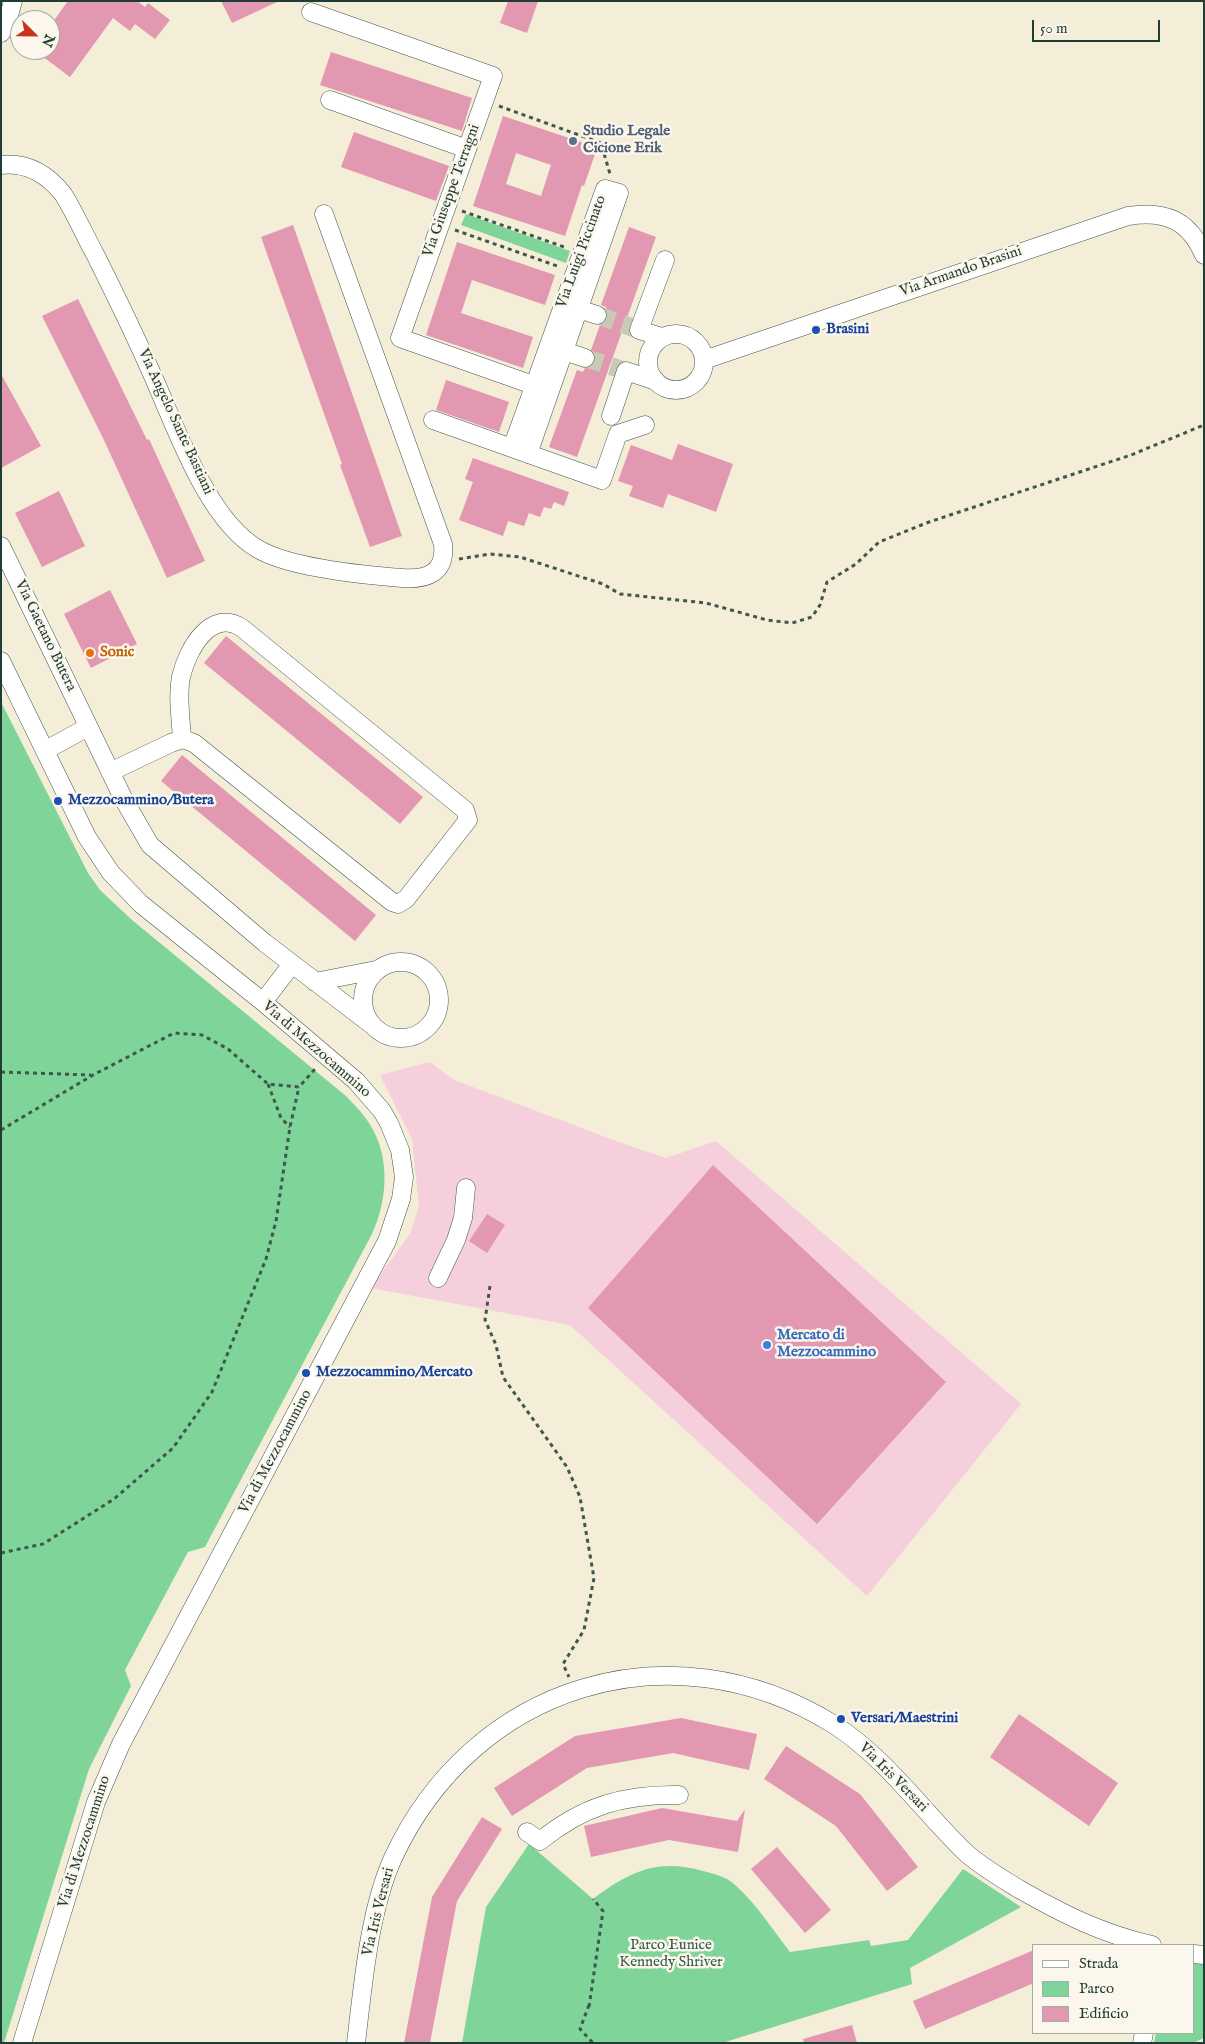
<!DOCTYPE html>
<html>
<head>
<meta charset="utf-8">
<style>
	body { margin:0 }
	#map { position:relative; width:1205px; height:2044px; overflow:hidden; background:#f4edd7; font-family:"IM FELL English",serif }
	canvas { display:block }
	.frame { position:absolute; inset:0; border:2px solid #1f3d34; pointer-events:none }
	.legend { position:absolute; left:1032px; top:1944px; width:162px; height:90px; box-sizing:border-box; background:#fbf7ec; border:1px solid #a3ada2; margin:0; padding:6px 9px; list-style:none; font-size:15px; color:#1f3d34 }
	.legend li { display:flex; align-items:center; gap:10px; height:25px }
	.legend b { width:25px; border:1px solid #a3ada2 }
	.north { position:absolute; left:10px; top:10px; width:50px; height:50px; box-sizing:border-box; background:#fbf7ec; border:1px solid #a3ada2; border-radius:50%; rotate:113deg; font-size:14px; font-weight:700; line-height:20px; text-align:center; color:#1f3d34 }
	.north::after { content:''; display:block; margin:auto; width:18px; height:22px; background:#c8321e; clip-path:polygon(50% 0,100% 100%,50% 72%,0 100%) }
	.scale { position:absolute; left:1032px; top:20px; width:128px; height:22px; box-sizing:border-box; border:2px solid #1f3d34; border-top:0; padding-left:6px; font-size:15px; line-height:18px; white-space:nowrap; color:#1f3d34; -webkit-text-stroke:4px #fbf7ec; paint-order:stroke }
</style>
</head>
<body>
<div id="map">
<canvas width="1205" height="2044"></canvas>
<div class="frame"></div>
<ul class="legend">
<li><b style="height:6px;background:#fff"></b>Strada</li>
<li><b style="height:14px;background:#7fd599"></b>Parco</li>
<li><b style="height:14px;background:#e298b0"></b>Edificio</li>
</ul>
<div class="north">N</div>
<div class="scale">50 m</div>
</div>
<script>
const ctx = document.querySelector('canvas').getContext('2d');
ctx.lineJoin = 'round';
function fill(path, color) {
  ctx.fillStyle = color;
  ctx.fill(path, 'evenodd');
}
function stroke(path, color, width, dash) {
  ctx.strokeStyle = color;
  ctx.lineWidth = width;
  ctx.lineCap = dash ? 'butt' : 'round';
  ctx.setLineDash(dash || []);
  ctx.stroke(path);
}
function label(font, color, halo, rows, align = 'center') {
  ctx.font = font + ' "IM FELL English",serif';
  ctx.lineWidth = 5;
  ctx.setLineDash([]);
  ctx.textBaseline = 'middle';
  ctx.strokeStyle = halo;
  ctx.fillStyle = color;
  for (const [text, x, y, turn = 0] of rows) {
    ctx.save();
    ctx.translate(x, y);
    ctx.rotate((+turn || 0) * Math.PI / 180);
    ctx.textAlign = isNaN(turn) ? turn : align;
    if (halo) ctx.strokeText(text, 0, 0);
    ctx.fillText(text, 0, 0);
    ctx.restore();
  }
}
fill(new Path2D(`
	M430,1062L454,1080L624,1144L666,1158L716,1141L1021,1404L867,1596L570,1325L371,1288L411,1232L419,1205L412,1139L380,1075Z`), '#f5cfdb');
fill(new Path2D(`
	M466,214L570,251L566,263L461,225Z
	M1,702L88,873L100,890L132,920L346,1096C352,1103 359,1109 364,1116C391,1150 389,1197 372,1234L205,1547L188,1552L125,1670L131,1686L89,1769L4,2043H1Z
	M529,1844L593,1899C629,1872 657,1858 703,1871C714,1874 725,1876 734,1884C756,1903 772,1929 790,1952L869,1940L871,1946L908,1940L963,1869L1021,1907L910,1968L912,1984L722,2043H462L486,1907Z
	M1194,1962L1204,1964V2038L1193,2043H1154L1156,2033H1194Z`), '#7fd599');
fill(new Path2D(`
	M68,1H137L145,7L148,3L170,20L155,39L135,24L130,31L113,18L70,77L34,50H50V26Z
	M221,1H279L232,23Z
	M508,1H538L527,33L500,23Z
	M331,52L472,98L462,131L320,85Z
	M503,116L593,146L590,153L595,154L584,186L582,185L565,236L473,206ZM516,153L551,165L541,196L506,184Z
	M354,132L449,166L436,201L341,167Z
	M293,225L402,536L370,547L340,465L342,464L261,237Z
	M629,227L656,237L577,457L549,447L577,370L583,372L585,368L592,366L595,362V355L591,350L600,325L607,318L606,307L601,305Z
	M457,242L555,275L545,305L472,280L461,313L533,337L523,368L426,335Z
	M78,299L147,440L149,439L205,561L167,578L103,438L42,316Z
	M1,374L41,446L1,468Z
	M446,380L509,402L499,432L436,410Z
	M678,444L733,464L716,512L668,494L663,508L629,496L633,486L618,481L631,445L672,460Z
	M473,458L569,492L564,506L554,502L551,509L544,507L540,517L529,513L524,526L508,521L503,536L459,520L473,482L465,479Z
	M59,491L85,546L42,567L15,513Z
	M110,590L137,644L91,668L64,614Z
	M226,636L423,797L400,824L204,663Z
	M182,755L376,915L355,941L161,781Z
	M713,1165L946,1382L817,1524L588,1308Z
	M487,1214L505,1225L487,1253L469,1241Z
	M1019,1714L1118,1783L1089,1826L990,1757Z
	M681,1718L757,1734L749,1770L673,1753L587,1768L512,1816L494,1788L575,1736Z
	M786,1746L860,1794L918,1867L887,1891L836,1826L764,1779Z
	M662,1808L737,1821L745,1809L738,1852L669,1840L591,1857L584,1826Z
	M482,1817L502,1829L457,1901L430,2043H404L432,1897Z
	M777,1847L831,1910L805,1933L751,1869Z
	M1034,1950V1983L925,2029L913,2001Z
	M852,2025L857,2043H804L803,2039Z`), '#e298b0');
stroke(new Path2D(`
	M597,315L639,330
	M585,358L626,371`), '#c9cab6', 18, [18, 9]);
const minor = new Path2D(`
	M311,12L493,76L400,338L550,391
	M1,33L7,23L13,1
	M330,100L467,149
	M1,165C27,162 47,174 63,194C75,213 84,234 95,254C115,294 134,333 152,374C176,427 207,520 258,549C290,568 364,575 402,578C427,580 446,573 443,544L324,214
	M569,306L597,315
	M648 362a28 28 0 1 1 56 0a28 28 0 1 1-56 0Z
	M662,337L639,330L665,260
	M564,351L585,358
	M704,360L1128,216C1165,210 1189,220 1204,255
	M611,416L626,371L656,381
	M433,420L602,480L618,434L645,425
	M512,448L605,189L619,193L528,454
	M1,546L124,800L150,845L265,943L372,1025
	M1,661L87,837L111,873L141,904L263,1002L356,1081L382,1111L389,1123L400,1150L404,1177L401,1199L387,1241L121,1744L96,1802L22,2043
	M46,750L88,727
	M110,772L171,743L182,739L194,743L392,902L398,904L406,899L468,820L465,810L242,628C211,607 187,650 181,677C177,697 181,719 182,739
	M363 1000a38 38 0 1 1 76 0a38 38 0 1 1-76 0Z
	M315,982L376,970
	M263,1002L292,964
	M438,1278L456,1240L463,1218L466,1188
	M527,1832L540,1841C583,1806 624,1794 679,1795
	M1194,1954L1204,1955
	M356,2043C363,1985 369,1911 393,1858C473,1685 670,1624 833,1724C885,1757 921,1809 964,1851C980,1866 1001,1878 1019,1889C1063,1914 1102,1934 1152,1945
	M1142,2043L1144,2033`);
stroke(minor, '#3f574c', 19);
stroke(new Path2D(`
	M499,106L601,143L610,174
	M462,211L567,248
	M455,230L560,267
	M459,559L490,554L520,557L603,584L620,594L706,603L767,620L792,623L812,617L820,605L827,582L856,564L879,542L929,522L1131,455L1204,425
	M1,1072L91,1075
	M268,1084L281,1118L290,1127
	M1,1130L93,1075L174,1033L202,1035L228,1049L268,1084L299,1087L316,1068
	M490,1286L485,1320L496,1345L503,1377L567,1467L580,1497L594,1578L584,1630L563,1664L569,1677
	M1,1553L43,1544L114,1499L173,1448L212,1392L266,1259L276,1221L290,1127L299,1087
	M589,2005L580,2029L593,2043
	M589,2007L603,1911L593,1899`), '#3f574c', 3, [4, 4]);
stroke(minor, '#fff', 18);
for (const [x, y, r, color] of [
	[573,141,5,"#5c6f8a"],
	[816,330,5,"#1a4fb4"],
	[90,653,5,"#e8710a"],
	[58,801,5,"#1a4fb4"],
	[767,1345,5,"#3f7fe0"],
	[306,1373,5,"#1a4fb4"],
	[841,1719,5,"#1a4fb4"]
]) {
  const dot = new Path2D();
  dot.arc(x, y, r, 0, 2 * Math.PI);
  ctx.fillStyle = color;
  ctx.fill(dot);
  stroke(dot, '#fbf7ec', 2);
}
label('bold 15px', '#4e5e75', '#fbf7ec', [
	["Studio Legale",583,132],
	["Cicione Erik",583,149]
], 'left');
label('15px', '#1f3d34', '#fbf7ec', [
	["Via Giuseppe Terragni",452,191,-70],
	["Via Luigi Piccinato",582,252,-70],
	["Via Armando Brasini",961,272,-19],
	["Via Angelo Sante Bastiani",175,422,65],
	["Via Gaetano Butera",45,636,64],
	["Via di Mezzocammino",316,1050,41],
	["Via di Mezzocammino",276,1452,-62],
	["Via Iris Versari",893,1778,45],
	["Via di Mezzocammino",85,1842,-72],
	["Via Iris Versari",379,1912,-76]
]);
label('bold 15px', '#164399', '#fbf7ec', [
	["Brasini",826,330],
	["Mezzocammino/Butera",68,801],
	["Mezzocammino/Mercato",316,1373],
	["Versari/Maestrini",851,1719]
], 'left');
label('bold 15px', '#c56008', '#fbf7ec', [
	["Sonic",100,653]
], 'left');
label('bold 15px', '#366cbe', '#fbf7ec', [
	["Mercato di",777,1336],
	["Mezzocammino",777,1353]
], 'left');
label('15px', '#325b48', '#fbf7ec', [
	["Parco Eunice",671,1946],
	["Kennedy Shriver",671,1963]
]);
</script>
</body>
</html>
